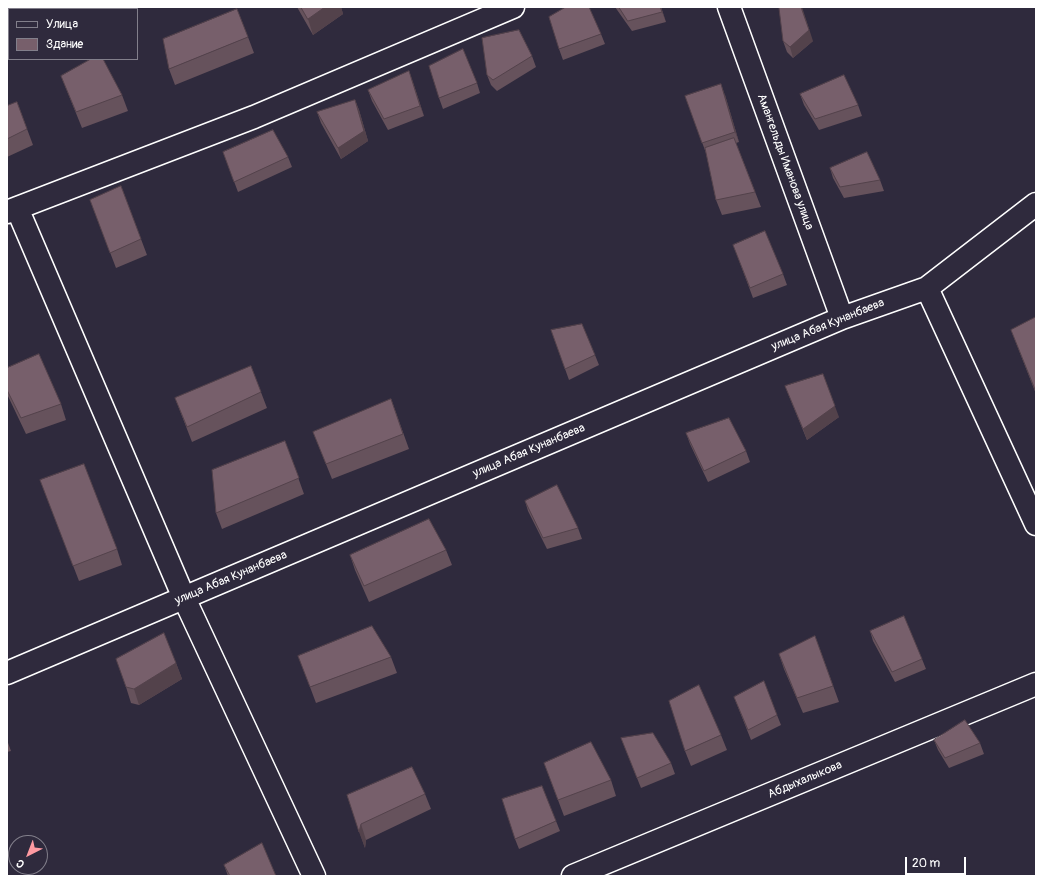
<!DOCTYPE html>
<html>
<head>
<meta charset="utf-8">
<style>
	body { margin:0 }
	#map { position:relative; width:1043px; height:883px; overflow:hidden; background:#2f2a3d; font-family:Pangolin,sans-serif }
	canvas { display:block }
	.frame { position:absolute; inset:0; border:8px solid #fff; pointer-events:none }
	.legend { position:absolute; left:8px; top:8px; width:130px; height:52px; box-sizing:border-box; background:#2f2a3d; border:1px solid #827f8b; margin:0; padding:5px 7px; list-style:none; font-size:12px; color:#fff }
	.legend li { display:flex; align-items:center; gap:8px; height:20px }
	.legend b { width:20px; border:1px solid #827f8b }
	.north { position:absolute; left:8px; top:835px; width:40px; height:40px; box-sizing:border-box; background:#2f2a3d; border:1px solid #827f8b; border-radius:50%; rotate:222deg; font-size:11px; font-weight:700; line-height:16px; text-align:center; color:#fff }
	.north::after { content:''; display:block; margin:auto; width:14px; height:18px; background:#ff9aa2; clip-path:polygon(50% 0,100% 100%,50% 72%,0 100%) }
	.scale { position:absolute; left:905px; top:857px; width:61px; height:18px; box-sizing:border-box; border:2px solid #fff; border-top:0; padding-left:5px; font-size:12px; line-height:14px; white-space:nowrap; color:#fff; -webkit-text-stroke:3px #2f2a3d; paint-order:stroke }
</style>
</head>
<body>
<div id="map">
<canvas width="1043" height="883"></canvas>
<div class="frame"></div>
<ul class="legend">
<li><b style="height:5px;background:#2f2a3d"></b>Улица</li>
<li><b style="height:11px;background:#775f6b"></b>Здание</li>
</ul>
<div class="north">С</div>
<div class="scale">20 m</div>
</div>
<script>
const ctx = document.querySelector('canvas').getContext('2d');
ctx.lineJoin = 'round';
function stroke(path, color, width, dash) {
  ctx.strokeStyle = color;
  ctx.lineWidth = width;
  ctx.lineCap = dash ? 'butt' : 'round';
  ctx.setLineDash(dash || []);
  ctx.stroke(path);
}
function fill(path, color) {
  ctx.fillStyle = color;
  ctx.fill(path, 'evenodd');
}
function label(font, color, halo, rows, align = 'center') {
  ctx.font = font + ' Pangolin,sans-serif';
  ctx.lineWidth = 4;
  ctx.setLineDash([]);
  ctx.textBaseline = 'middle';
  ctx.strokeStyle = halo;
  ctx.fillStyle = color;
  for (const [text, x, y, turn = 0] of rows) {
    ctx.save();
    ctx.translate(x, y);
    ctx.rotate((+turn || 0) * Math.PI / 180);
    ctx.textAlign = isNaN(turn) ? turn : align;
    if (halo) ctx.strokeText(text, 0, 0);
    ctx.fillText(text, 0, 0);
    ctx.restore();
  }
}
const minor = new Path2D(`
	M729,7L842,318
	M17,208L184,598L314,876
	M7,212L254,117L513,7
	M927,288L1036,524
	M7,673L842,318L927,288L1036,204
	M573,876L1036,684`);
stroke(minor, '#fff', 25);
stroke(minor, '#2f2a3d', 22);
fill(new Path2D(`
	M297,7H341L343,14L313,35Z
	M615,7H661L666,22L632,31Z
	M601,34L605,44L563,60L559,49Z
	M248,37L254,53L175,85L169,69Z
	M783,41H813L793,58L787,52Z
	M532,56L536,67L497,91L491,85L487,75Z
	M409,71L424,116L388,130L372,101L368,90Z
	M61,76L122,95L128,111L82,128Z
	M477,83L480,93L443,109L439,98Z
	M800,94L858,105L862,116L819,130L804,105Z
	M725,95L739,142L736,143L761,207L722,215L716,200L706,153L685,96Z
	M355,100L359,110L368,141L341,159L321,123L317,112Z
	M17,102L33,145L7,157V106Z
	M223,152L288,157L292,167L238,192Z
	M830,168L880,180L884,191L844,198L833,178Z
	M121,186L147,255L116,268L90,200Z
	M737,255L783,274L787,285L753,298Z
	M1036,317V394L1011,330Z
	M551,330L595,355L599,365L569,380Z
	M251,366L267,408L192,442L175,398Z
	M7,368L61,404L66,420L26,434L7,394Z
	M785,386L839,417L807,440L789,396Z
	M391,399L409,449L332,479L313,432Z
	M686,433L746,451L750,462L708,482L690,444Z
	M285,441L304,494L222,529L216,513Z
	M40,480L117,549L122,565L79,581Z
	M525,501L578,528L582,539L547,549L528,511Z
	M446,550L452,565L369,602L355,570L350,555Z
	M870,631L922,659L926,669L895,682L873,641Z
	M815,636L839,702L803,713L784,669L779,654Z
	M391,657L397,673L316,703L310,687Z
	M176,663L182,679L139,705L131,703L126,687Z
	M734,697L777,715L781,725L751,740Z
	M721,735L727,750L691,766L685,751Z
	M621,738L671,763L675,774L641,788Z
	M7,740L11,751L7,752Z
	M934,740L980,743L984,754L949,768L938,750Z
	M544,763L611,780L616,796L564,816Z
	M425,794L431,809L366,840L365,848L347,795Z
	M556,821L560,831L519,849L515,839Z
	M224,865L276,876H228Z`), '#66525c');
fill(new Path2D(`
	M325,7H341L343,14L313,35L308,19Z
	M660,7H661L666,22Z
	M802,7L813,41L793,58L790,47Z
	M409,71L413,82L424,116L420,106Z
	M721,84L725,95L739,142L735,132Z
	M355,100L359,110L368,141L341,159L338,148Z
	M823,374L839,417L807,440L803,429Z
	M176,663L182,679L139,705L134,689Z
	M361,824L366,840L365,848L359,832Z`), '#53424b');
const building = new Path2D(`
	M301,7H325L308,19Z
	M566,7H589L601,34L559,49L549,17Z
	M619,7H660L662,12L628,21Z
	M782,7H801L809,30L790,47L783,41L779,8Z
	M237,9L248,37L169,69L163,39Z
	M519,30L532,56L493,80L487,75L482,38Z
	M463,49L477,83L439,98L429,66Z
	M91,59H103L122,95L76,112L61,76Z
	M409,71L420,106L384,119L368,90Z
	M844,75L858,105L815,119L800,94Z
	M721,84L735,132L702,143L685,96Z
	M355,100L364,131L338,148L317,112Z
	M17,102L27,129L7,139V106Z
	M273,130L288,157L234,182L223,152Z
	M734,138L755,192L716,200L705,148Z
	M867,152L880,180L840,187L830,168Z
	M121,186L141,239L110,253L90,200Z
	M765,231L783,274L750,288L733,245Z
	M1036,317V392L1011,330Z
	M582,324L595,355L565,369L551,330Z
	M39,354L61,404L21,418L7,390V368Z
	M251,366L261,392L187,427L175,398Z
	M823,374L835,406L803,429L785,386Z
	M391,399L403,434L326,464L313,432Z
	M729,418L746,451L704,471L686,433Z
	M285,441L299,478L216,513L212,470Z
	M84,464L117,549L73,566L40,480Z
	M557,485L578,528L543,538L525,501Z
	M429,519L446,550L364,586L350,555Z
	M904,616L922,659L892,672L870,631Z
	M372,626L391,657L310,687L298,656Z
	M164,633L176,663L134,689L126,687L116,659Z
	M815,636L833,686L797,698L779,654Z
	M764,681L777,715L748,730L734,697Z
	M699,685L721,735L685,751L669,701Z
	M965,720L980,743L945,758L934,740Z
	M653,733L671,763L637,778L621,738Z
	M591,742L611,780L558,800L544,763Z
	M412,767L425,794L361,824L359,832L347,795Z
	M542,786L556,821L515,839L502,799Z
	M262,843L276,876H230L224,865Z`);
fill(building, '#775f6b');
stroke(building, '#53424b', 1);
label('12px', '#fff', '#2f2a3d', [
	["Амангельды Иманова улица",785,162,70],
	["улица Абая Кунанбаева",828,325,-22],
	["улица Абая Кунанбаева",529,451,-23],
	["улица Абая Кунанбаева",231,578,-23],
	["Абдыхалыкова",805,780,-23]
]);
</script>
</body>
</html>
